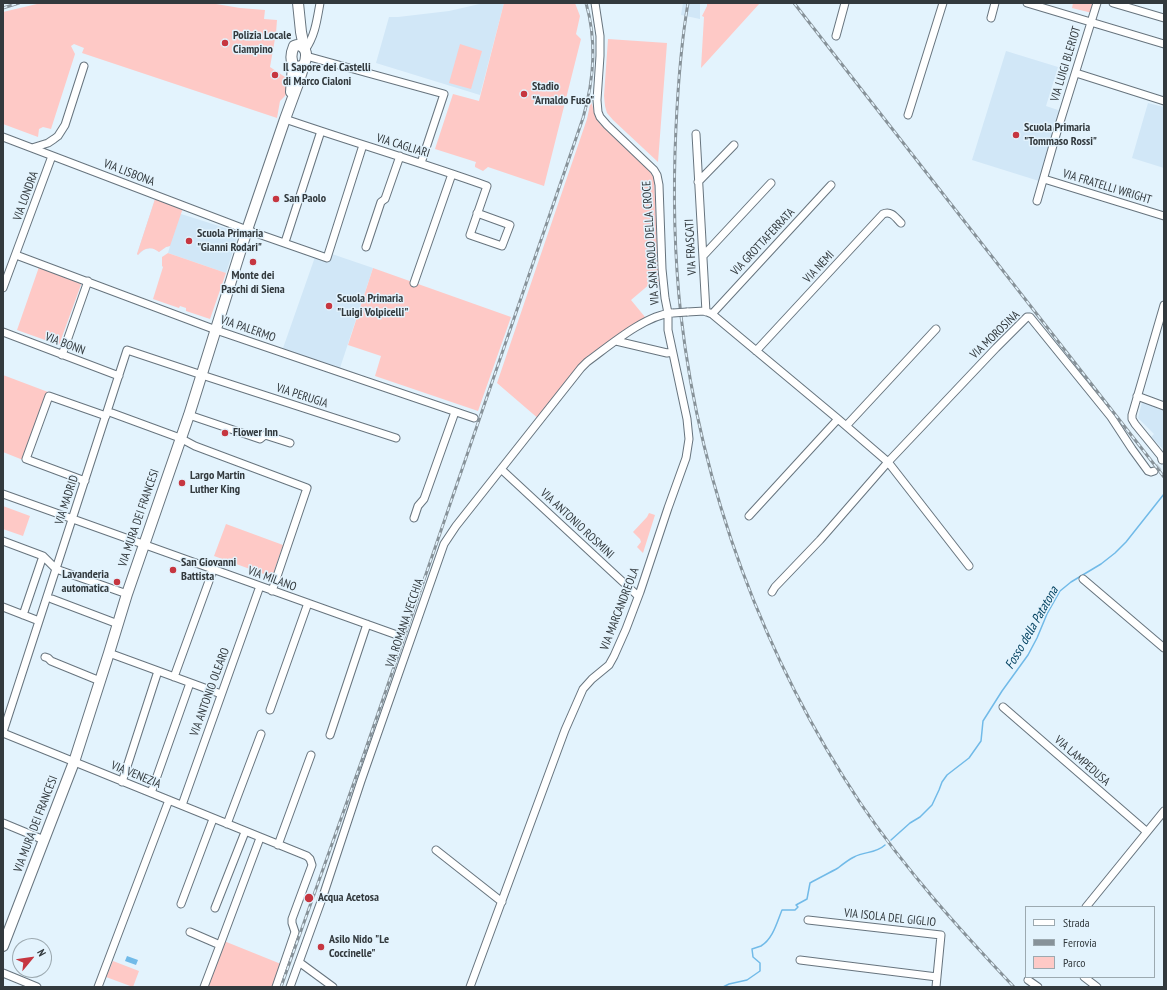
<!DOCTYPE html>
<html>
<head>
<meta charset="utf-8">
<style>
	body { margin:0 }
	#map { position:relative; width:1167px; height:990px; overflow:hidden; background:#e3f3fd; font-family:"PT Sans Narrow",sans-serif }
	canvas { display:block }
	.frame { position:absolute; inset:0; border:4px solid #32393d; pointer-events:none }
	.legend { position:absolute; left:1025px; top:906px; width:130px; height:72px; box-sizing:border-box; background:#e3f3fd; border:1px solid #9ca9b0; margin:0; padding:5px 7px; list-style:none; font-size:12px; color:#32393d }
	.legend li { display:flex; align-items:center; gap:8px; height:20px }
	.legend b { width:20px; border:1px solid #9ca9b0 }
	.north { position:absolute; left:12px; top:938px; width:40px; height:40px; box-sizing:border-box; background:#e3f3fd; border:1px solid #9ca9b0; border-radius:50%; rotate:61deg; font-size:11px; font-weight:700; line-height:16px; text-align:center; color:#32393d }
	.north::after { content:''; display:block; margin:auto; width:14px; height:18px; background:#c63640; clip-path:polygon(50% 0,100% 100%,50% 72%,0 100%) }
</style>
</head>
<body>
<div id="map">
<canvas width="1167" height="990"></canvas>
<div class="frame"></div>
<ul class="legend">
<li><b style="height:5px;background:#fff"></b>Strada</li>
<li><b style="height:5px;background:#879299"></b>Ferrovia</li>
<li><b style="height:11px;background:#fec9c6"></b>Parco</li>
</ul>
<div class="north">N</div>
</div>
<script>
const ctx = document.querySelector('canvas').getContext('2d');
ctx.lineJoin = 'round';
function fill(path, color) {
  ctx.fillStyle = color;
  ctx.fill(path, 'evenodd');
}
function stroke(path, color, width, dash) {
  ctx.strokeStyle = color;
  ctx.lineWidth = width;
  ctx.lineCap = dash ? 'butt' : 'round';
  ctx.setLineDash(dash || []);
  ctx.stroke(path);
}
function label(font, color, halo, rows, align = 'center') {
  ctx.font = font + ' "PT Sans Narrow",sans-serif';
  ctx.lineWidth = 3;
  ctx.setLineDash([]);
  ctx.textBaseline = 'middle';
  ctx.strokeStyle = halo;
  ctx.fillStyle = color;
  for (const [text, x, y, turn = 0] of rows) {
    ctx.save();
    ctx.translate(x, y);
    ctx.rotate((+turn || 0) * Math.PI / 180);
    ctx.textAlign = isNaN(turn) ? turn : align;
    if (halo) ctx.strokeText(text, 0, 0);
    ctx.fillText(text, 0, 0);
    ctx.restore();
  }
}
fill(new Path2D(`
	M484,3H504L480,95L376,63L389,17H398L449,11Z
	M683,3H700V19L681,15Z
	M1006,51L1058,67L1046,106L1061,111L1039,181L972,160Z
	M1148,103L1164,107V168L1132,158Z
	M155,199L181,214L235,231L234,233L238,235L226,273L168,253L170,246L166,247L159,252L153,248L145,249L138,255L137,254Z
	M332,254L373,268L339,371L282,351L315,257L329,262Z
	M1142,402L1158,406L1157,410L1158,409L1164,410V450L1151,437L1154,434L1138,418Z`), '#d1e7f7');
fill(new Path2D(`
	M41,3H210L240,8L265,10L264,19L277,20L276,33L270,67L288,79V90L285,96L280,101L277,118L82,53L84,48L74,44L71,46L75,54L51,129L43,127L39,129L38,137L3,124V12Z
	M504,3H575L580,16L576,34L581,39L544,186L488,167L483,171L475,167V165L476,162L435,149L453,94L479,101Z
	M707,3H760L701,68L704,17L702,16L707,6Z
	M1073,3H1094L1092,13L1072,8Z
	M608,39L667,43L658,162L613,120L607,113L605,106L604,96Z
	M460,44L482,51L471,89L449,83Z
	M591,100L594,112L600,124L648,169L654,178L659,289L651,283L631,300L645,317L638,326L581,368L540,420L497,383L587,119Z
	M155,199L183,208L170,246L166,247L159,252C152,246 144,247 138,255L137,254Z
	M168,253L226,273L210,319L186,311V308L180,306L179,308L153,299L163,267L162,266V257Z
	M39,267L82,282L59,345L17,330Z
	M373,268L511,317L478,411L375,376L381,356L348,345Z
	M3,375L48,392L23,460L3,452Z
	M3,506L30,516L23,536L3,529Z
	M649,513L655,515L643,553L637,547L641,542L640,539L633,532L647,517Z
	M226,524L283,545L272,577L214,556Z
	M224,941L281,964L273,987H207Z
	M113,961L139,971L133,987L106,977Z`), '#fec9c6');
fill(new Path2D(`
	M127,956L138,960L136,965L125,961Z`), '#71bae8');
stroke(new Path2D(`
	M891,840L910,823L920,817L932,805L939,790L942,782L947,775L969,758L981,741L983,721L1002,691L1028,655L1037,638L1047,614L1060,591L1071,582L1101,564L1115,553L1126,542L1164,494
	M723,987L729,984L747,980L760,971V963L753,957L752,949C755,948 758,947 761,946C773,939 777,922 782,910H795L798,907L796,905L807,899L810,883C819,878 829,873 838,868C843,864 848,860 854,857C865,851 875,854 885,845`), '#71bae8', 1.5);
stroke(new Path2D(`
	M1154,471L1160,466`), '#c0ced7', 7, [7, 3.5]);
const street = new Path2D(`
	M1027,3L1164,44
	M1113,3L1164,18
	M991,18L995,3
	M836,36L845,3
	M305,50C315,36 317,20 320,3
	M306,56L444,94L421,163
	M1076,73L1164,101
	M908,115L943,3
	M285,119C352,142 420,162 487,186L470,235L502,246L510,225L477,213
	M696,134L706,312
	M3,137L247,230L327,258L363,145
	M32,148L48,143L54,139L58,136L65,125L84,66
	M1044,179L1164,216
	M698,182L734,145
	M1037,201L1056,135L1097,3
	M286,239L321,131
	M366,247L381,202L385,199L400,156
	M16,255L216,330L474,418
	M703,256L771,183
	M414,283L452,174
	M3,288L52,156
	M687,312L705,311L712,314L838,419L888,462L996,348L1027,317H1030L1111,417L1132,449L1148,471L1151,472L1154,471
	M712,314L831,185
	M3,332L119,376
	M616,341L667,353L672,352
	M756,351L883,214C891,210 896,218 901,223
	M62,355L88,281
	M1137,396L1164,406
	M112,413L180,438L195,446L307,488L272,591
	M189,415L260,439L265,435L290,443
	M846,426L936,329
	M1162,460L1161,456L1135,424L1132,419V415L1164,305
	M501,469L638,596
	M85,481L26,459L49,396L106,416
	M3,494L397,635
	M749,516L838,419
	M414,518L418,506L424,499L455,412
	M3,541L43,556L56,569L127,594
	M1083,579L1164,648
	M772,592L775,587L820,540L888,462L969,566
	M52,599L118,624
	M3,607L39,621
	M23,615L43,556
	M109,653L221,694
	M45,657L48,658L51,661L100,681
	M174,677L213,570
	M1003,707L1147,832
	M270,710L308,603
	M3,732L127,350L208,377L396,438
	M3,733L307,856L310,859L312,865L292,919V923L295,932L276,987
	M330,735L367,624
	M122,782L158,671
	M151,793L190,683
	M182,805L260,586
	M3,823L44,840
	M227,824L261,734
	M278,845L311,755
	M436,850L502,902
	M181,904L213,819
	M1086,907L1164,811
	M215,908L245,832
	M808,920L941,935L936,987
	M190,932L220,945L204,987
	M220,945L260,838
	M800,960L937,977
	M299,962L333,987
	M3,973L37,987
	M1084,977L1097,987
	M1028,980L1038,987
	M98,987L169,800
	M290,987L323,896L361,781L444,544L456,526L581,368L587,362C609,346 645,315 672,313
	M470,987L565,730L583,689L592,679L609,665L614,656L626,629L640,592L668,508L686,458L689,439L687,419L668,330V313L665,298L662,269L659,185L657,175L654,170L607,125L600,117L598,112L597,100L600,56V36L595,3`);
const secondary = new Path2D(`
	M298,3L301,32L304,47
	M297,45C308,46 307,57 304,65L298,67H295C290,61 291,53 294,46Z
	M291,92L293,65
	M3,946L74,762L109,653L127,594L189,415L247,230L285,119L299,81L304,65`);
stroke(street, '#67747e', 9);
stroke(secondary, '#67747e', 12);
stroke(street, '#fff', 7);
stroke(secondary, '#fff', 10);
const rail = new Path2D(`
	M688,3C681,44 678,85 676,127C673,190 674,253 681,316C701,489 764,659 861,804C906,870 959,929 1014,987
	M794,3L1164,477
	M3,8L19,3
	M281,987L363,757L583,118C594,80 597,41 586,3`);
stroke(rail, '#879299', 3);
stroke(rail, '#e3f3fd', 1.5, [4.5]);
const streetBridge = new Path2D(`
	M673,313L687,312`);
stroke(streetBridge, '#67747e', 9, []);
stroke(streetBridge, '#fff', 7);
for (const [x, y, r, color] of [
	[225,43,4,"#c63640"],
	[275,75,4,"#c63640"],
	[524,94,4,"#c63640"],
	[1016,135,4,"#c63640"],
	[276,199,4,"#c63640"],
	[189,241,4,"#c63640"],
	[253,262,4,"#c63640"],
	[329,306,4,"#c63640"],
	[225,433,4,"#c63640"],
	[182,483,4,"#c63640"],
	[173,570,4,"#c63640"],
	[117,582,4,"#c63640"],
	[309,898,5,"#c63640"],
	[321,947,4,"#c63640"]
]) {
  const dot = new Path2D();
  dot.arc(x, y, r, 0, 2 * Math.PI);
  ctx.fillStyle = color;
  ctx.fill(dot);
  stroke(dot, '#e3f3fd', 1.5);
}
label('bold 12px', '#32393d', '#e3f3fd', [
	["Polizia Locale",233,36],
	["Ciampino",233,50],
	["Il Sapore dei Castelli",283,68],
	["di Marco Cialoni",283,82],
	["Stadio",532,87],
	["\"Arnaldo Fuso\"",532,101],
	["Scuola Primaria",1024,128],
	["\"Tommaso Rossi\"",1024,142],
	["San Paolo",284,199],
	["Scuola Primaria",197,234],
	["\"Gianni Rodari\"",197,248],
	["Monte dei",253,276,"center"],
	["Paschi di Siena",253,290,"center"],
	["Scuola Primaria",337,299],
	["\"Luigi Volpicelli\"",337,313],
	["Flower Inn",233,433],
	["Largo Martin",190,476],
	["Luther King",190,490],
	["San Giovanni",181,563],
	["Battista",181,577],
	["Lavanderia",109,575,"right"],
	["automatica",109,589,"right"],
	["Acqua Acetosa",318,898],
	["Asilo Nido \"Le",329,940],
	["Coccinelle\"",329,954]
], 'left');
label('12px', '#32393d', '#e3f3fd', [
	["VIA LUIGI BLERIOT",1066,64,-73],
	["VIA CAGLIARI",403,146,17],
	["VIA LISBONA",129,173,21],
	["VIA FRATELLI WRIGHT",1107,187,17],
	["VIA LONDRA",26,196,-70],
	["VIA GROTTAFERRATA",763,242,-47],
	["VIA SAN PAOLO DELLA CROCE",651,243,-94],
	["VIA FRASCATI",691,247,-93],
	["VIA NEMI",819,267,-47],
	["VIA PALERMO",248,329,19],
	["VIA MOROSINA",995,335,-44],
	["VIA BONN",65,344,21],
	["VIA PERUGIA",302,396,18],
	["VIA MADRID",67,500,-72],
	["VIA MURA DEI FRANCESI",139,518,-71],
	["VIA ANTONIO ROSMINI",577,524,43],
	["VIA MILANO",272,579,20],
	["VIA MARCANDREOLA",620,609,-69],
	["VIA ROMANA VECCHIA",405,623,-71],
	["VIA ANTONIO OLEARO",210,692,-70],
	["VIA LAMPEDUSA",1082,761,41],
	["VIA VENEZIA",136,775,22],
	["VIA MURA DEI FRANCESI",36,824,-69],
	["VIA ISOLA DEL GIGLIO",890,918,6]
]);
label('italic 13px', '#034261', '#e3f3fd', [
	["Fosso della Patatona",1032,628,-60]
]);
</script>
</body>
</html>
